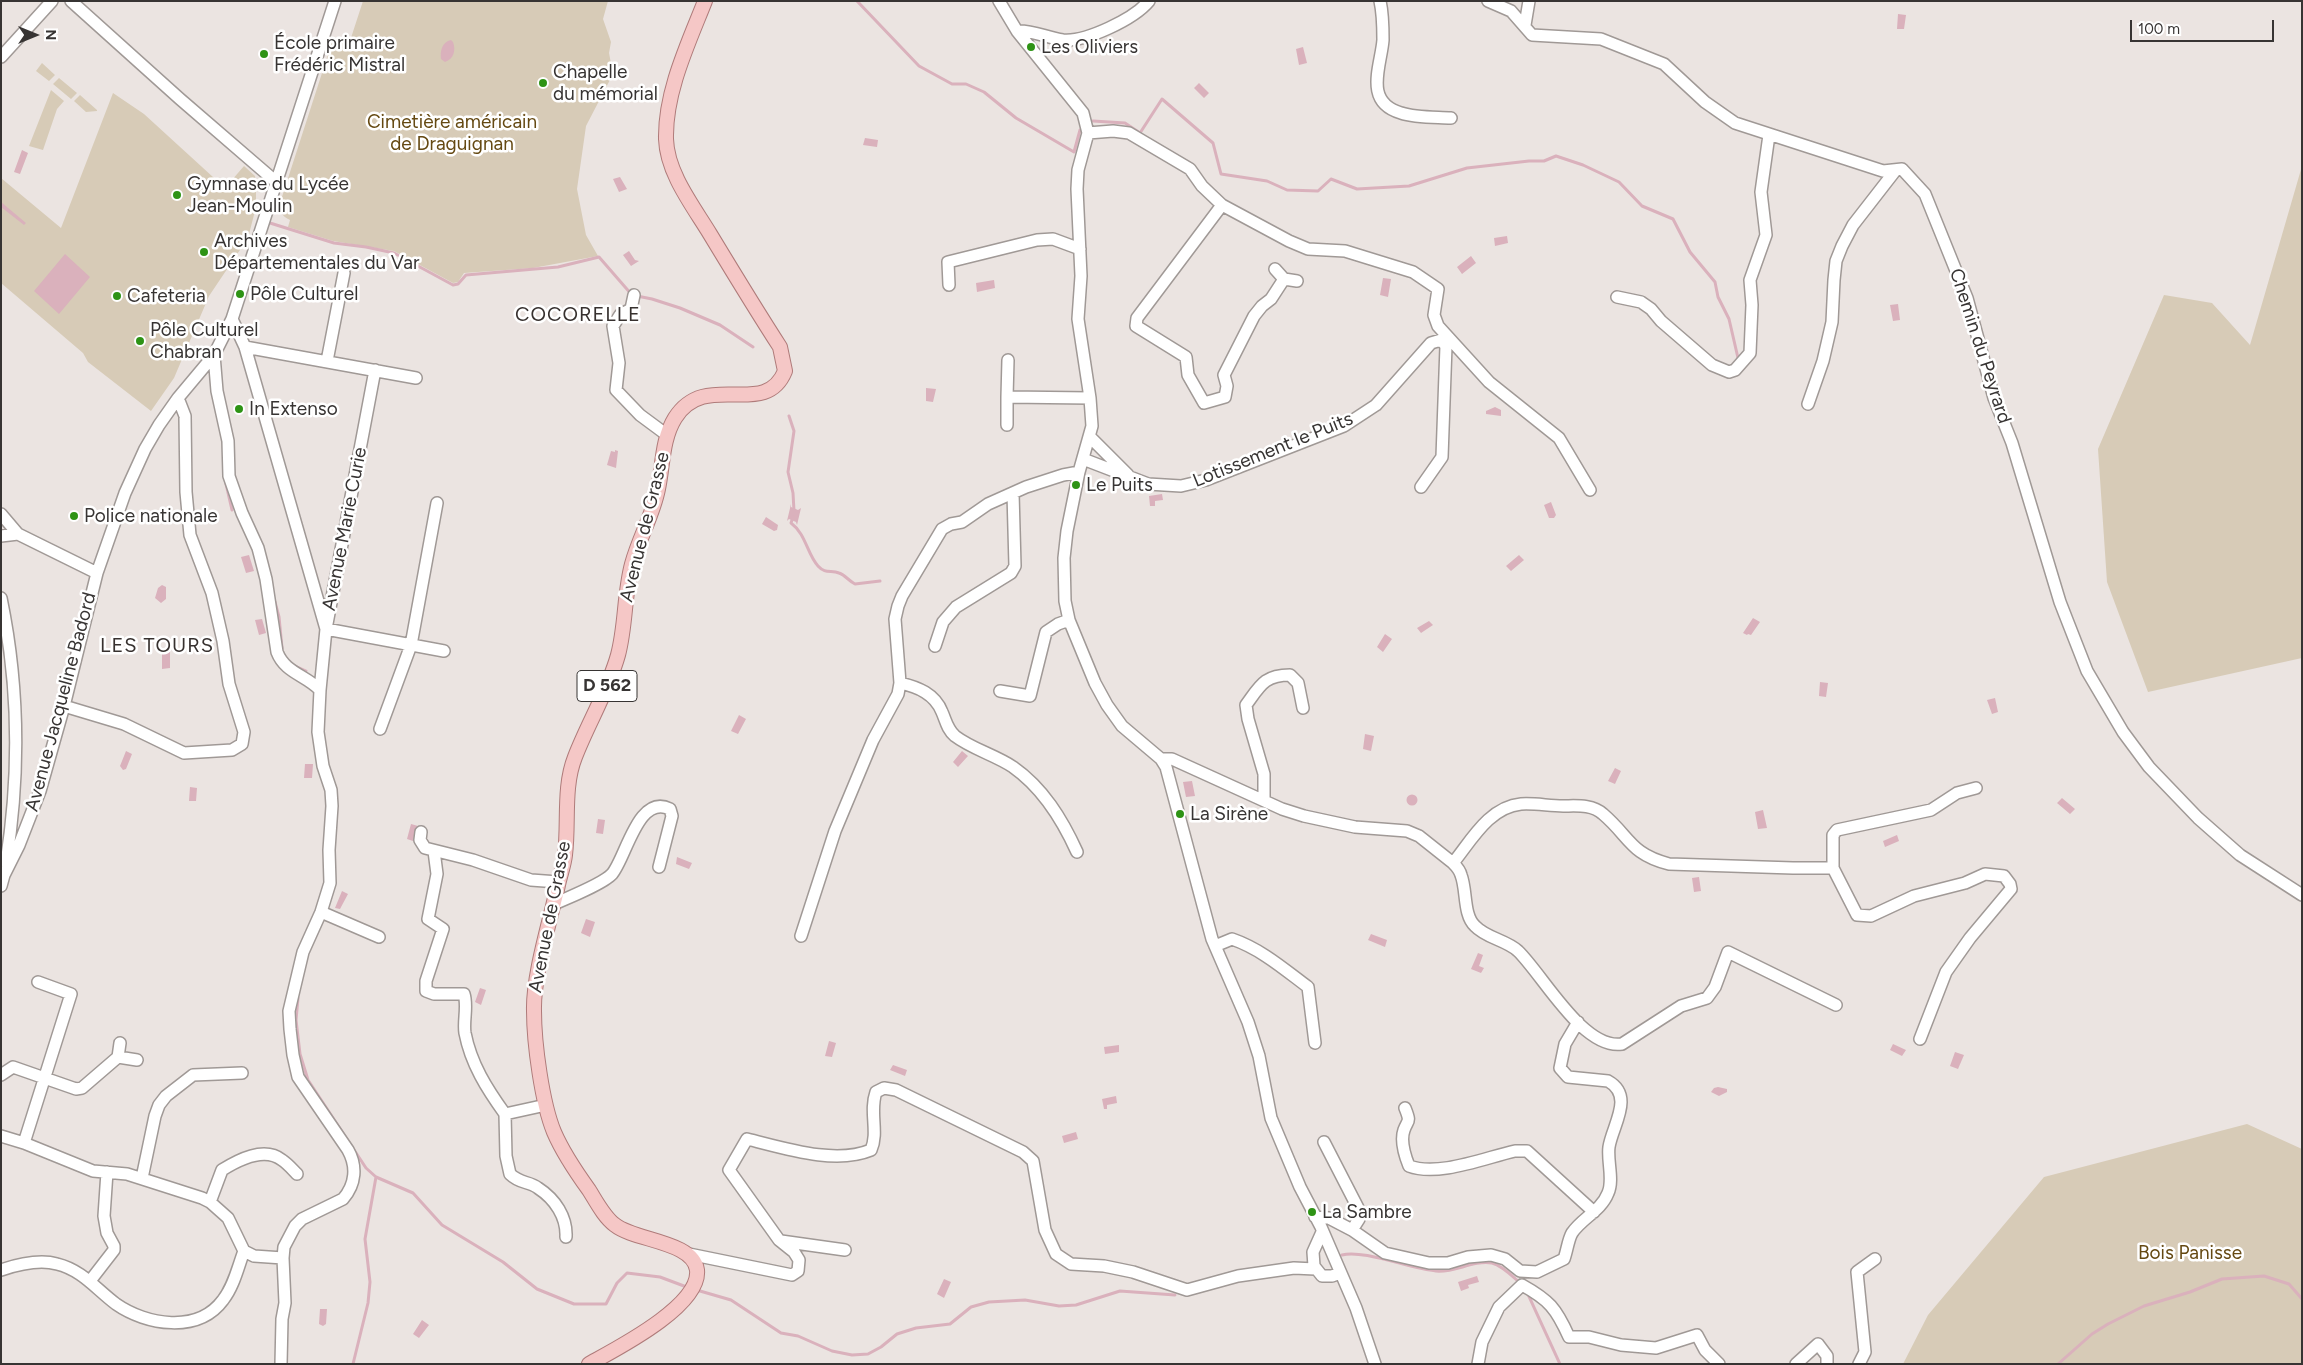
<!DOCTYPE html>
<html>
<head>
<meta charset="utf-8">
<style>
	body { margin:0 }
	#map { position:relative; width:2303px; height:1365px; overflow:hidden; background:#ebe4e1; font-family:Figtree,sans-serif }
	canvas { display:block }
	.frame { position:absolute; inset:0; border:2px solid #373433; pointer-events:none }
	.north { position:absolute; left:10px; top:10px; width:50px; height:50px; -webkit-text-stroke:4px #fff; paint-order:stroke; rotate:90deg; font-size:14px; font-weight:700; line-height:20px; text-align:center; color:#373433 }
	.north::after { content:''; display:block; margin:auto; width:18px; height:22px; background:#373433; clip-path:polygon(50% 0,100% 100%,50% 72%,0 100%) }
	.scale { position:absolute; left:2130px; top:20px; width:144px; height:22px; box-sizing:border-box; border:2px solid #373433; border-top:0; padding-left:6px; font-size:15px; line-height:18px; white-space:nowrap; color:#373433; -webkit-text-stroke:4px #fff; paint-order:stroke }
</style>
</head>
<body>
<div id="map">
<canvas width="2303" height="1365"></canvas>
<div class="frame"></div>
<div class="north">N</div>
<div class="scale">100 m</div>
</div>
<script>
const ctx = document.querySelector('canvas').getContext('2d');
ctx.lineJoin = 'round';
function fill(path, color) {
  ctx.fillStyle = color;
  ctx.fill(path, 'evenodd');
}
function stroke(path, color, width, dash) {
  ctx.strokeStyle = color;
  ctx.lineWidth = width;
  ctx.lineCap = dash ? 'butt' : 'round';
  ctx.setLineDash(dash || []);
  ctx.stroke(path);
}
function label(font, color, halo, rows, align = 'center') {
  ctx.font = font + ' Figtree,sans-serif';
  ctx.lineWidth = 5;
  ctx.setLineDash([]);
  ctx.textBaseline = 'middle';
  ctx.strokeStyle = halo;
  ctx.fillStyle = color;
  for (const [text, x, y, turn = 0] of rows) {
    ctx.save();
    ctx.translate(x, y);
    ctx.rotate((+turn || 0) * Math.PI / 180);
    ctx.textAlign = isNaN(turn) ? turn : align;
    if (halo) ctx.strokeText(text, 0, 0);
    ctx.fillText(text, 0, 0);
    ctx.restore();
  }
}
fill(new Path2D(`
	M363,1H608L603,19L611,42L609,53L613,74L586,126L577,189L586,235L598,256L533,268L464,273L458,282L453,283L394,251L333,241L288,227L290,220C282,216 279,212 280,203L333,39L349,44Z
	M42,63L55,75L49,81L36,71Z
	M59,78L77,93L71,99L53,84Z
	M51,90L64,101L57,109L43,150L29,146Z
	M113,93L144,114L225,188L244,166L255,176L256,185V207L248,238L209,296L174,378L151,411L88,362L83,353L1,283V178L61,228Z
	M80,95L97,110V111L86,112L74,101Z
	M2302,166V658L2148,692L2107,582L2098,449L2164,295L2212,303L2250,345Z
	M2247,1124L2302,1149V1364H1903L1928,1315L2044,1177Z`), '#d7cbb7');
fill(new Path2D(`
	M1898,14L1906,15L1904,29H1897Z
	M451,40L453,42C456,50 454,59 445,62L441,59C440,51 442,42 451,40Z
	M1303,47L1307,63L1299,65L1296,49Z
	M1199,83L1209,93L1204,98L1194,88Z
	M865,138L878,140L877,147L863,145Z
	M22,150L28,153L20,174L14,172Z
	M620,177L627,189L619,192L613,179Z
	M1,202L26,223L24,225L1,207Z
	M1507,236L1508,243L1495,246L1494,238Z
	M629,251L635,260L639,261L631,266L623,255Z
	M65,254L90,277L59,314L34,291Z
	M1471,256L1476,263L1462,274L1457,267Z
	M1383,278L1391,279L1388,297L1380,295Z
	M994,280L995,288L977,292L976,283Z
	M1898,304L1900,320L1893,321L1890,305Z
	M926,388L936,389L933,402L926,401Z
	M1495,407L1501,410V416L1486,414V411Z
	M615,450L618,451L616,468L607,465L611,451L615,452Z
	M1162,494L1163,500L1155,501V506H1150L1149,496Z
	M1551,502L1556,515L1554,518H1549L1544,505Z
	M791,504V507L798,510L801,508L797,525L796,522L789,519L787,521Z
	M766,517L778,525L777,530L774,531L762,524Z
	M249,555L254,571L246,573L241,557Z
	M1519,555L1524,560L1511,571L1506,566Z
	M162,585L166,587V599L161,603L155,598L158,588Z
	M1753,618L1760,622L1751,635L1748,634L1747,635L1743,633Z
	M262,619L266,633L259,635L255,620Z
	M1429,621L1433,625L1421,633L1417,628Z
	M1385,634L1392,639L1383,652L1377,647Z
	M162,652H170V668L162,669Z
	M1820,682L1828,683L1826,697L1819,696Z
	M1995,698L1998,712L1992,714L1987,700Z
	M739,715L746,719L738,734L731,731Z
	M1365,734L1374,736L1371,751L1363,749Z
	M126,751L132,754L126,769L123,770L120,766Z
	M962,751L968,756L958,767L953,762Z
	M305,764H313L312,778H304Z
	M1615,768L1621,771L1615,784L1608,781Z
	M1192,781L1195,796L1186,797L1183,782Z
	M190,787L197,788L196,801H189Z
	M1406.5 800a5.5 5.5 0 1 1 11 0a5.5 5.5 0 1 1-11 0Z
	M2062,798L2075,809L2070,814L2057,803Z
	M1763,810L1767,828L1758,829L1755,812Z
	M598,819L605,820L603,834L596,833Z
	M411,824L418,826L413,841L407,839Z
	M1897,835L1899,841L1885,847L1883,841Z
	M677,857L692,863L689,869L676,864Z
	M1699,877L1701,891L1694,892L1692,878Z
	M342,891L348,894L340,909L335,908Z
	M586,919L595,922L590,937L581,933Z
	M1371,934L1387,940L1385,947L1368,940Z
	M1478,953L1483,955L1479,966L1484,968L1481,973L1471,969Z
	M480,988L486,990L481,1005L475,1002Z
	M829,1041L836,1043L832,1057L825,1056Z
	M1893,1044L1906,1050L1902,1056L1890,1050Z
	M1119,1045V1052L1105,1054L1104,1047Z
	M1955,1052L1964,1055L1958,1069L1950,1066Z
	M893,1065L907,1070L905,1076L890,1070Z
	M1718,1087L1727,1089V1092L1719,1096L1711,1092L1714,1088Z
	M1116,1096L1117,1103L1107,1105V1109H1104L1102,1099Z
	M1076,1132L1078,1139L1064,1143L1062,1136Z
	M1477,1276L1479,1282L1468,1285L1469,1288L1461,1291L1458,1282Z
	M944,1279L951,1282L944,1298L937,1294Z
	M320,1309H327L326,1324L323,1326L319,1324Z
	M422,1320L429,1325L419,1338L413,1334Z`), '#dab1bc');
stroke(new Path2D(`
	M857,1L919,66L952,84H966L984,92L1016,118L1074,152L1080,130
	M1093,121L1125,123L1140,133L1162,99L1213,143L1221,174L1267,181L1287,190L1318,191L1331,179L1357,189L1409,186L1467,168L1529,161H1544L1556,156L1583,165L1619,182L1642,206L1673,219L1690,252L1715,282L1718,297L1729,319L1738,358
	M270,223L334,243L366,247L394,253L453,285L458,284L466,275L558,267L599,257L632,295L652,299L680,308L720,325L753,347
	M789,416L794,431L788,472L793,493L794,511
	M226,484L232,510
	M793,517L791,523C806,534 807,554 818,566C825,574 831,570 839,573C845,575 849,581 855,584L880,581
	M275,602L279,617L282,648
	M295,666L306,671
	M298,998L296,1020L300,1054L308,1080L366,1168L376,1177L413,1193L442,1225L503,1262L537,1289L574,1304H606L617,1283L627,1273L660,1277L684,1286
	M1342,1255C1363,1249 1411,1269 1436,1271C1455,1273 1472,1260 1492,1263C1503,1266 1512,1276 1520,1283
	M700,1291L731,1300L781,1333L798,1336L832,1351L852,1355L868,1354L881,1347L897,1334L916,1328L950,1324L971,1307L989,1302L1025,1300L1059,1306L1076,1305L1120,1291L1175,1295
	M1527,1292L1560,1364
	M353,1364L368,1303L370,1282L365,1239L376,1177
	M2058,1364L2092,1334L2108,1324L2144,1306L2190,1292L2222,1279L2264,1276L2289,1284L2302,1299`), '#dab1bc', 3);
const minor = new Path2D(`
	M71,1L180,99L275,181
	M999,1L1017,31L1083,113L1088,133L1078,170L1077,189L1081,276L1078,319L1090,398L1092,426L1079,472L1067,531L1064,558L1065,601L1069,620L1095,683L1107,705L1122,726L1161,759L1166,767L1212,939L1248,1022L1259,1056L1271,1118L1300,1187L1321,1227L1356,1308L1375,1364
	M1380,1C1383,14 1383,27 1383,40C1381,66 1363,102 1401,113C1416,118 1436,117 1451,118
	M1488,1L1511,11L1532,35L1601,39L1664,64L1705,102L1735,123L1883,171L1902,169L1925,194L1967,298L1994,398L2012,443L2060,602L2087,671L2123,732L2149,767L2198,818L2240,855L2302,895
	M1525,25L1529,1
	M1017,31C1033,30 1047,38 1063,40C1086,42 1134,19 1149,1
	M1,57L52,1
	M1088,133L1113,131L1129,133L1190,169L1202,186L1222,205L1289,241L1308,249L1345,251L1413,272L1438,289L1434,315L1438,326L1489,382L1559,438L1590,490
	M1222,205L1137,318L1136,326L1186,357L1188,375L1204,403L1225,397L1227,386L1224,375L1254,316L1262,306L1271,299L1284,279
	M1275,269L1284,279L1297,281
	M949,285L948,262L1037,240L1053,239L1080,249
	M634,295L631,309L620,315L613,326L619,363L616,390L640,415L667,435
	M1617,297L1641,302L1651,309L1661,321L1712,365L1729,372L1735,370L1750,353L1752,305L1750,280L1766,235L1761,192L1769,135
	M232,319L245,347L416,378
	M245,347L326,629L320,690
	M214,355L217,391L228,441L229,476L242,513L258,548L266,579L277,652C285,673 306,675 320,690L318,732L323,766L331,790L332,806L329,850L330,883L321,912L303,952L289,1011L290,1029L293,1055L298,1077L348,1150C357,1166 356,1184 343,1199L302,1219L295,1226L284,1247L283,1258L285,1303L282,1319L281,1364
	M1008,360L1007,397L1090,398
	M327,361L344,273
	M375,370L326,629L444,651
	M1808,404L1823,361L1832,322L1834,280L1836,261L1842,246L1853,225L1895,171
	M1007,425V397
	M1091,438L1128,475
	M1083,459L1148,484L1181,486L1206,480L1344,426L1376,405L1431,343L1441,340L1446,346L1442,457L1421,487
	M1,514L18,534
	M1,536L18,534L97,573
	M1,598C19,685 20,775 6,863
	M935,646L943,622L956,607L1011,573L1015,566L1013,493
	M900,683C918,687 935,694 942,712C946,721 947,729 955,736C972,749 995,755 1013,767C1043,788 1062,819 1077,852
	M1000,691L1030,696L1046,632L1058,624L1069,620
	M64,706L124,724L184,753L232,750L242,744L244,732L229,684L223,641L212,593L190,535L186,492L185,416L178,398
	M380,729L411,645L437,503
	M1161,759H1172L1282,809L1304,816L1355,827L1407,831L1419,836L1453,863C1471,841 1489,807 1521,804C1535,803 1549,806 1563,806C1576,806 1592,804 1603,814C1630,837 1630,854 1669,864L1793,868H1833L1857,915L1871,916L1914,896L1965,883L1985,874L2004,876L2010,884L2011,889L1970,938L1946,972L1920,1039
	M1264,800V774L1248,719L1246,705C1260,686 1264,675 1290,675L1298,683L1303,708
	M421,832L420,840L425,848L473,860L531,880L558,882
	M434,851L437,874L428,919L443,929L426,981V991L434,994H464C468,1006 463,1021 465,1033C471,1064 487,1089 505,1114L546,1105
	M1453,863C1456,866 1460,871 1461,875C1467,890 1463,915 1475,926C1486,938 1506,940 1518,951C1543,975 1583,1050 1622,1044L1681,1006L1707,998L1715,987L1728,952L1836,1005
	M1833,868V835L1837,830L1931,810L1957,793L1976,788
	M1,886L4,875L19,845L40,791L64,706L97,573L125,493L145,449L159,425L178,398L214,355L232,319L335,1
	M554,904C567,898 603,884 612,874C626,858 638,793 670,809L672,816L659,867
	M321,912L379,937
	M801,936L835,831L873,740L898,694L900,683L895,619L898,606L902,596L942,529L951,524L962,522L988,504L1026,487L1063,475L1079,472
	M1215,946L1232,939C1261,949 1284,969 1308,987L1315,1043
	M118,1057L120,1043
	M1,1075L13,1067L76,1089L82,1088L118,1057L137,1060
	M1405,1108C1411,1123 1408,1119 1404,1130C1400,1141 1405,1156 1409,1166C1438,1177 1484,1158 1515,1151H1527L1594,1212
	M505,1114L506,1156L510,1174C520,1184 529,1181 538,1188C555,1199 567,1217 566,1237
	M1,1136L24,1143L93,1171L127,1174L202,1198L210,1202L228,1218L244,1251L254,1256L283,1258
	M24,1143L71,994L38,982
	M142,1178L155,1116L159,1105L166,1096L193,1075L242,1073
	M210,1202L222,1170C238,1160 264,1146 282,1160C288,1164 292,1169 297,1174
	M1315,1217L1329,1218L1352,1230L1359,1219L1358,1208L1324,1142
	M1352,1230L1385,1253L1429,1263H1448L1468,1257L1491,1255L1505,1259L1520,1271L1537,1272L1564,1259C1567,1251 1568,1240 1572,1233C1582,1218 1601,1211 1608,1193C1614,1180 1607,1161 1609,1147C1612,1126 1635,1096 1608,1081L1568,1077L1560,1068L1565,1044L1578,1022
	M1322,1232L1313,1252L1314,1266L1322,1276H1332L1340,1273
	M781,1241L845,1250
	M689,1254L792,1275L798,1271L799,1260L794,1252L779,1240L729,1170L747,1139C784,1148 835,1165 871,1150C879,1132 869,1112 876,1092L884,1088L896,1090L1023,1152L1033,1161L1045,1230L1056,1254L1071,1264L1104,1266L1133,1272L1187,1290L1238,1276L1294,1268L1315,1269
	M1,1270C19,1264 39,1259 57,1264C82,1270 96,1289 116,1304C146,1325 198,1334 223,1300C234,1286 238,1267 244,1251
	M90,1281L114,1250V1246L107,1233L104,1216L107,1172
	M1478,1364L1482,1342L1499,1307L1522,1285C1549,1300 1556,1308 1569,1337H1589L1621,1345L1656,1348L1697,1335L1705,1350L1719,1364
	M1796,1364L1818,1344L1827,1356V1364
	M1859,1364L1865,1352L1857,1272L1875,1259`);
const major = new Path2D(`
	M589,1364C616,1349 701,1306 697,1270C693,1241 635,1241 615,1225C604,1217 596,1201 589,1190C576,1172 563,1153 554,1132C542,1103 534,1043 534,1011C533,975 550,922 558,885C560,875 564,865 565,855C569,823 563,787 575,757C588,723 608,691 618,655C626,625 624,594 632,564C639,538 653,515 658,489C663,465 662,439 675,418C706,369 765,420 785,371L780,347C756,310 733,272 710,234C693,206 667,173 666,139C665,92 688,44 705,1`);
stroke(minor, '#a09996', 14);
stroke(major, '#af7b7a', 16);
stroke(minor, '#fff', 11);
stroke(major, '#f5c7c6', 14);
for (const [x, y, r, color] of [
	[1031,47,5,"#2e9315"],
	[264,54,5,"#2e9315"],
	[543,83,5,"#2e9315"],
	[177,195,5,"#2e9315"],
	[204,252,5,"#2e9315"],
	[240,294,5,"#2e9315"],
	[117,296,5,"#2e9315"],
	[140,341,5,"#2e9315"],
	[239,409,5,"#2e9315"],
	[1076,485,5,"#2e9315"],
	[74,516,5,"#2e9315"],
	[1180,814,5,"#2e9315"],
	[1312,1212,5,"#2e9315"]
]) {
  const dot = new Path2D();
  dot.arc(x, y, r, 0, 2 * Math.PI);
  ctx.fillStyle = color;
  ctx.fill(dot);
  stroke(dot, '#fff', 2);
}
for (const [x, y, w] of [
	[607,686,60]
]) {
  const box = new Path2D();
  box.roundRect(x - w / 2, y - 15.5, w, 31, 4);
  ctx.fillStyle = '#fff';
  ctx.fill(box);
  stroke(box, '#373433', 1);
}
label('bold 18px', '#373433', null, [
	["D 562",607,686]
]);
label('19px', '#373433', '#fff', [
	["École primaire",274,43],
	["Frédéric Mistral",274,65],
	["Les Oliviers",1041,47],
	["Chapelle",553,72],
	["du mémorial",553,94],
	["Gymnase du Lycée",187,184],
	["Jean-Moulin",187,206],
	["Archives",214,241],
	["Départementales du Var",214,263],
	["Pôle Culturel",250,294],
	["Cafeteria",127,296],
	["Pôle Culturel",150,330],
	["Chabran",150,352],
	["In Extenso",249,409],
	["Le Puits",1086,485],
	["Police nationale",84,516],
	["La Sirène",1190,814],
	["La Sambre",1322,1212]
], 'left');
label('19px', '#654912', '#fff', [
	["Cimetière américain",452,122],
	["de Draguignan",452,144],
	["Bois Panisse",2190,1253]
]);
label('19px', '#373433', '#fff', [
	["Chemin du Peyrard",1980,346,72],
	["Lotissement le Puits",1273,450,-22],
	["Avenue de Grasse",645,527,-76],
	["Avenue Marie Curie",345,529,-79],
	["Avenue Jacqueline Badord",61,702,-75],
	["Avenue de Grasse",550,917,-79]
]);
ctx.letterSpacing = '1px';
label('20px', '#37312f', '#fff', [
	["COCORELLE",578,315],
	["LES TOURS",157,646]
]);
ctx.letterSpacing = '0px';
</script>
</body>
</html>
